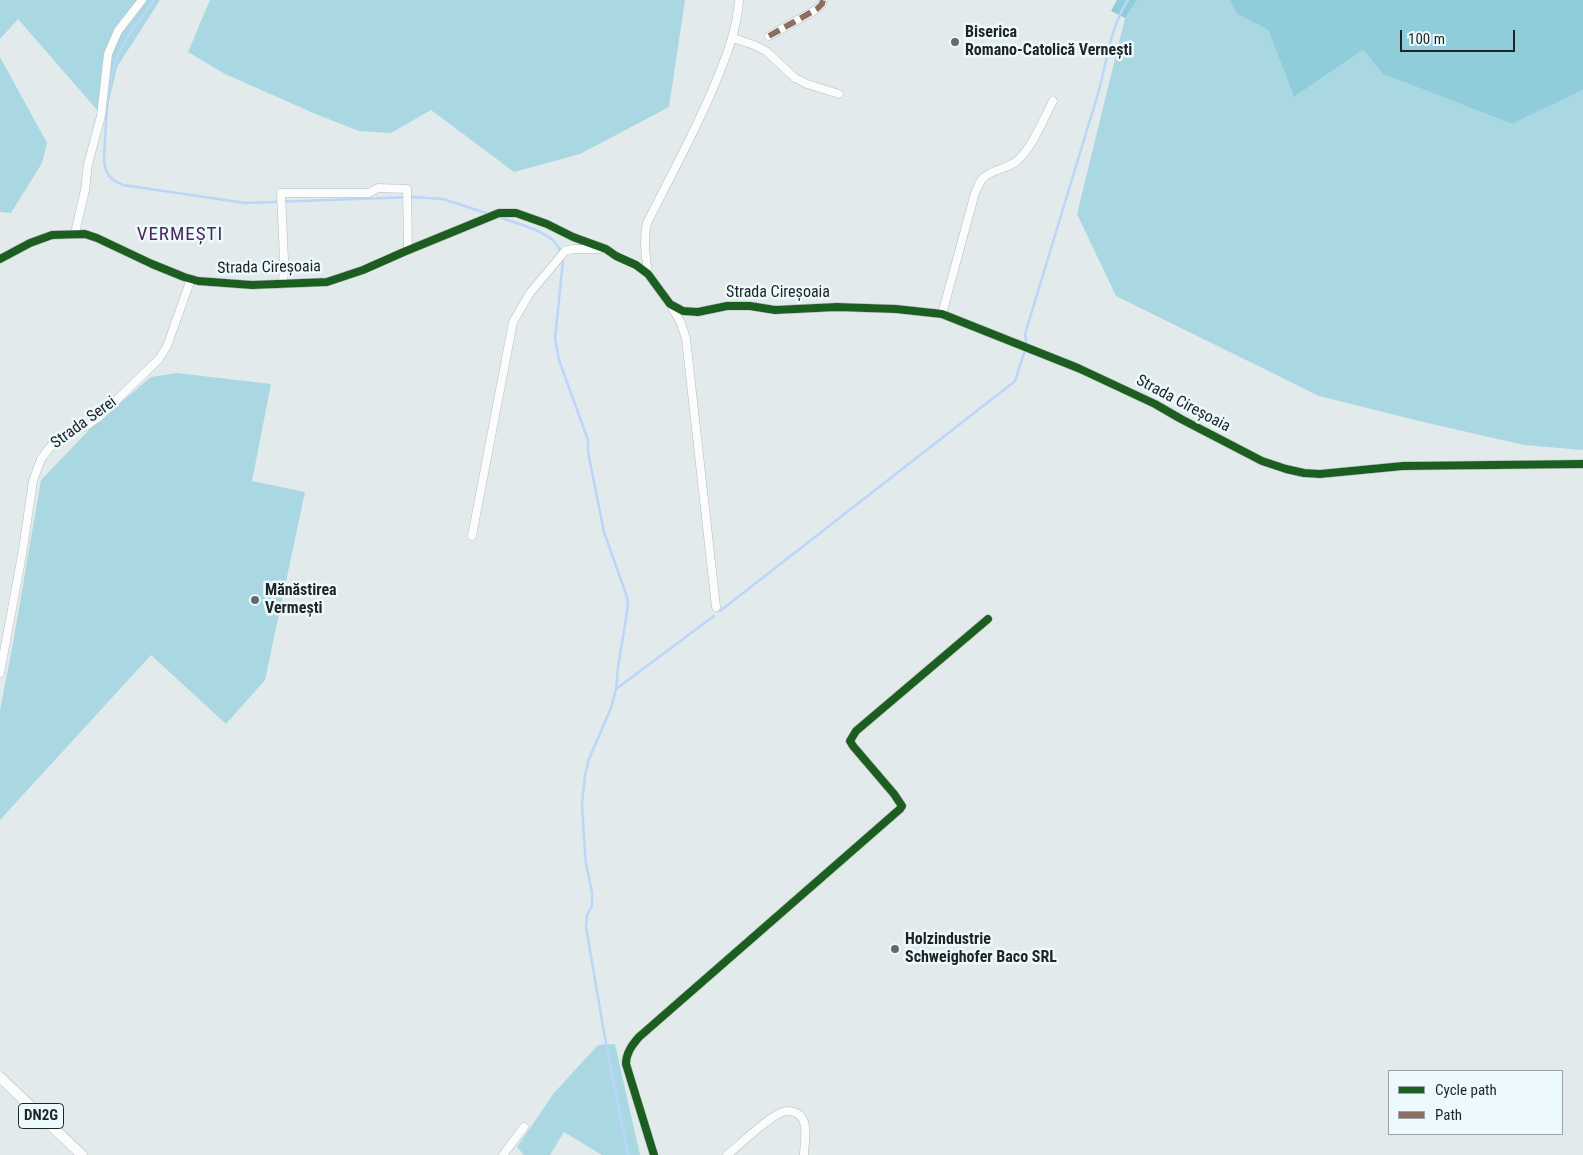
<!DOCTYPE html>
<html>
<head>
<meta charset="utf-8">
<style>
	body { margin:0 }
	#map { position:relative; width:1583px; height:1155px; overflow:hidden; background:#e3eaec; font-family:"Roboto Condensed",sans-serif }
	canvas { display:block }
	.legend { position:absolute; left:1388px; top:1070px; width:175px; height:65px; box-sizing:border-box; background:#ecfafe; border:1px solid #9aa4a8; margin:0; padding:6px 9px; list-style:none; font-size:15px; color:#1f2426 }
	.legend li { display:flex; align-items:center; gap:10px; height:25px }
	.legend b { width:25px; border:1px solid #9aa4a8 }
	.scale { position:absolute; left:1400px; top:30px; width:115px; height:22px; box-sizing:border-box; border:2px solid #1f2426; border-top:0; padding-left:6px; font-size:15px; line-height:18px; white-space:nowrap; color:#1f2426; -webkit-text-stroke:4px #ecfafe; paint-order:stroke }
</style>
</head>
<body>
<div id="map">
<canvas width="1583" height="1155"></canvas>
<ul class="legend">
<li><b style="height:6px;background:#1b5e20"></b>Cycle path</li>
<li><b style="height:6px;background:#8d6e63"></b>Path</li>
</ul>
<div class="scale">100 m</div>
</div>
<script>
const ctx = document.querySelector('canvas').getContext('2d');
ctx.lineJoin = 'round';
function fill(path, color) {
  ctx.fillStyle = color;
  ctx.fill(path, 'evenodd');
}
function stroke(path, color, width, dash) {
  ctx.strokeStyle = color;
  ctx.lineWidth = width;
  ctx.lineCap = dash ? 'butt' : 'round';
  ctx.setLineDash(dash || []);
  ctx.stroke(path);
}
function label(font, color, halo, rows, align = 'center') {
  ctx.font = font + ' "Roboto Condensed",sans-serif';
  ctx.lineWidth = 5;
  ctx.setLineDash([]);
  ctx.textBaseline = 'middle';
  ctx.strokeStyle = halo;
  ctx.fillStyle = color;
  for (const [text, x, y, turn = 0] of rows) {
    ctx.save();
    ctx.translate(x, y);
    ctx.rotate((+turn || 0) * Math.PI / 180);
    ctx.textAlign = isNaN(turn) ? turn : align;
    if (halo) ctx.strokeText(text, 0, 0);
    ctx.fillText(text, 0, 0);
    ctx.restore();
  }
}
fill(new Path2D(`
	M0,0H160L117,67L105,119L18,19L0,39Z
	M210,0H685L669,107L580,154L514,172L431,110L391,133L359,131L318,115L225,74L188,52Z
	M1137,0H1229L1237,14L1268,30L1294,97L1363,50L1383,74L1512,124L1583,90V450L1524,445L1419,421L1319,396L1116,296L1077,214L1125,18Z
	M0,57L47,143L42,163L11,213L0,212Z
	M177,373L271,384L252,481L305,492L265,680L226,724L151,655L0,820V710L13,643L41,480L92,427L151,377Z
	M615,1044L640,1155H602L564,1132L550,1155H524L517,1147L554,1093L598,1045Z`), '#a9d8e3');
fill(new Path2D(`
	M1117,0H1137L1125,18L1111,11Z
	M1229,0H1583V90L1512,124L1383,74L1363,50L1294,97L1268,30L1237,14Z`), '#8fcdda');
stroke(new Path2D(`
	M154,0C139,21 119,44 113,70C106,98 106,129 104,158C105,174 109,179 123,185L245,203L412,197L443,199L489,214
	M498,217C515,223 555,232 560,251
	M563,260L555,339L559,360L588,440V452L604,532L627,597L628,606L618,667L616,689L611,708L589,759L585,775L582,804L584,838L586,864L592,892V906L587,915L586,927L606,1044L628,1155
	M1026,342L1025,334C1049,255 1073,176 1097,97C1107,64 1109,29 1128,0
	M720,611L1010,385L1015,381L1025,350
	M616,689L714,616`), '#bad6f8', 2.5);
const minor = new Path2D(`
	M769,36L817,9L822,4L823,0
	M733,38L754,45L766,51L795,78L807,84L839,94
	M75,233L85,190L88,164L101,116L108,54L118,31L142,0
	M0,259L30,243L52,235L85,234L97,238L152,264L184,277L198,281L252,285L327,282L363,270L406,251L499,213H516L547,224L573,237L606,249L616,256L636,265L648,274L670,304L683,311L698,312L727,306H750L775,310L837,307L896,309L942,314L1078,368L1155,404L1181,419L1262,461L1286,469L1304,473L1320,474L1403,466L1583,464
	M648,274C646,257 643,240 647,223C670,177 695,132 715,84C726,57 737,30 739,0
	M283,284L284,260L281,193H369L378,188L407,189L408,250
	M671,306L681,323L686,339L716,607
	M942,314L975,193C977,189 979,183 982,179C992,168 1009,170 1019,159C1034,144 1043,120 1053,101
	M472,536L513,322L530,293L565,251L573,249H599
	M0,673L22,555L33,481L41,459L50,447L66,434L86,426L99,417L159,359L167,346L191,279
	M503,1155L524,1127
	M654,1155L626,1064C626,1053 632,1045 639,1037L900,809L902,806L894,794L853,746L850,741L856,731L988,619
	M727,1155C740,1145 769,1116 783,1112C790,1109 800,1113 803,1120C808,1129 804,1145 804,1155`);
const major = new Path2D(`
	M0,1077L82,1155`);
stroke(minor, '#b7bcbe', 9);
stroke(major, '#b7bcbe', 11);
stroke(minor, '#fbfcfc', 8);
stroke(major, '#fbfcfc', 10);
stroke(new Path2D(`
	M769,36L817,9L822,4L823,0`), '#8d6e63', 6, [12, 6]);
stroke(new Path2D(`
	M0,259L30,243L52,235L85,234L97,238L152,264L184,277L198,281L252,285L327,282L363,270L406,251L499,213H516L547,224L573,237L606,249L616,256L636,265L648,274L670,304L683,311L698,312L727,306H750L775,310L837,307L896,309L942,314L1078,368L1155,404L1181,419L1262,461L1286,469L1304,473L1320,474L1403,466L1583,464
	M654,1155L626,1064C626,1053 632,1045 639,1037L900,809L902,806L894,794L853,746L850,741L856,731L988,619`), '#1b5e20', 8);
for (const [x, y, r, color] of [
	[955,42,5,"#64696b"],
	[255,600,5,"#64696b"],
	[895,949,5,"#64696b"]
]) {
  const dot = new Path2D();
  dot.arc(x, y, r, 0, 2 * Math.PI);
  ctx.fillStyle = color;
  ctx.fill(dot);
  stroke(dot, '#ecfafe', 2);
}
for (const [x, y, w] of [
	[41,1116,45]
]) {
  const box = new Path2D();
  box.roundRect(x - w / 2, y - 12.5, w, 25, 4);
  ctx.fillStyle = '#ecfafe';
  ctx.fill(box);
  stroke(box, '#1f2426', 1);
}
label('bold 15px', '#1f2426', null, [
	["DN2G",41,1116]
]);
label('bold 16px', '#1f2426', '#ecfafe', [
	["Biserica",965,33],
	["Romano-Catolică Vernești",965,51],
	["Mănăstirea",265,591],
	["Vermești",265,609],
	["Holzindustrie",905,940],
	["Schweighofer Baco SRL",905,958]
], 'left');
label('16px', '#1f2426', '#ecfafe', [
	["Strada Cireșoaia",269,268,-1],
	["Strada Cireșoaia",778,293],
	["Strada Cireșoaia",1183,404,28],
	["Strada Serei",84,423,-36]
]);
ctx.letterSpacing = '1px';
label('19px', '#4d275e', '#ecfafe', [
	["VERMEȘTI",180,235]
]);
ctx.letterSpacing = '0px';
</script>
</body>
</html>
